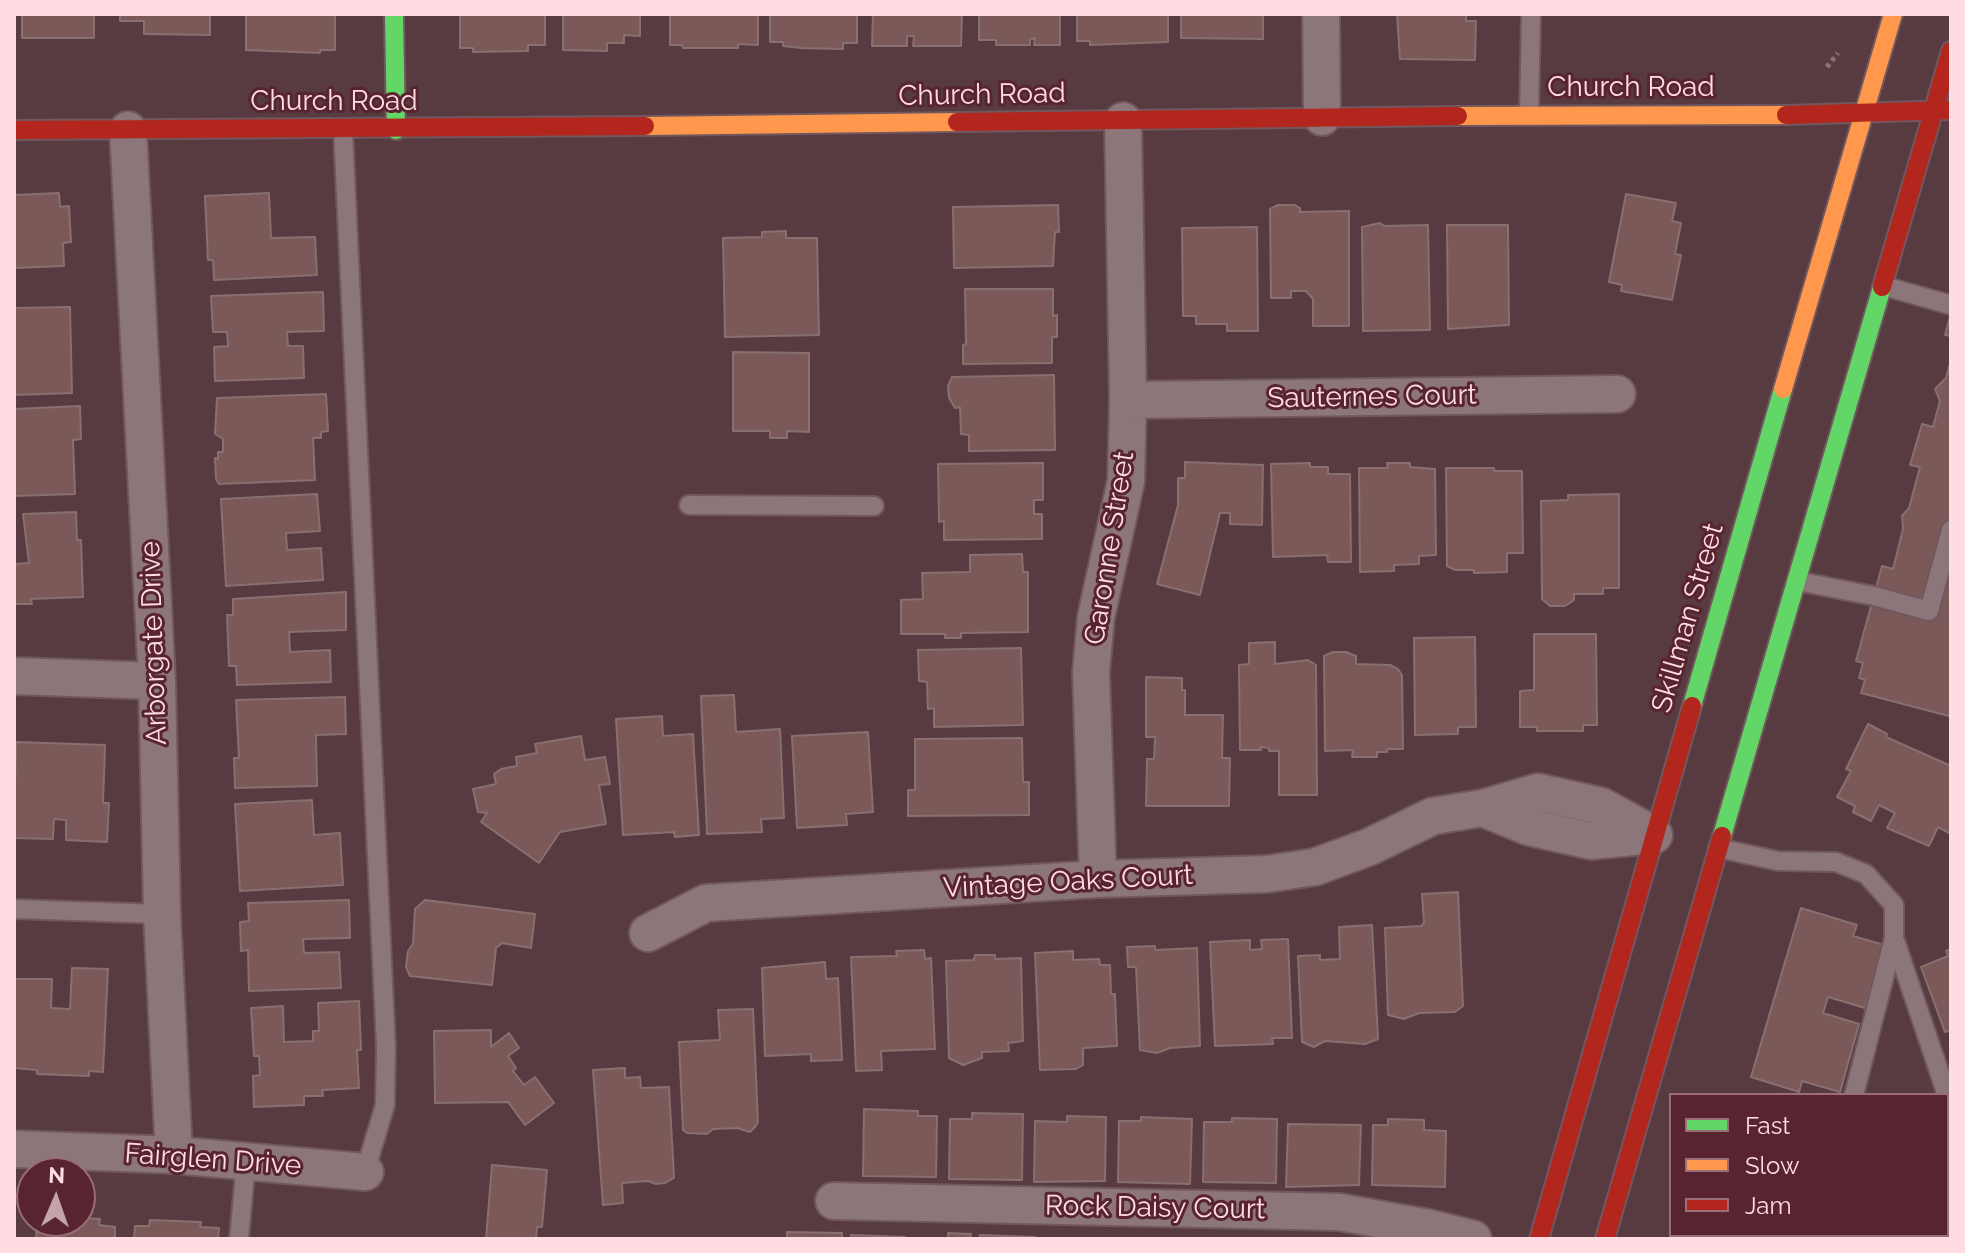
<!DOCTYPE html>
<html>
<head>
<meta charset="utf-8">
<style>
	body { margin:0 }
	#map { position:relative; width:1965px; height:1253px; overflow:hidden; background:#573b41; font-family:Raleway,sans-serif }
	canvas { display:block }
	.frame { position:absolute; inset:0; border:16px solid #fedce1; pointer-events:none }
	.legend { position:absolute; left:1669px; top:1093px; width:280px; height:144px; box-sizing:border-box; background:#572430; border:2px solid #9a6e77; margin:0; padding:10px 14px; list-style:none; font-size:24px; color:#fedce1 }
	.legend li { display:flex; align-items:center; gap:16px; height:40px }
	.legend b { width:40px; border:2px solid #9a6e77 }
	.north { position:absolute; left:16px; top:1157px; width:80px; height:80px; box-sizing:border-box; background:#572430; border:2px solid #9a6e77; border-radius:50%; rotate:2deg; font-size:22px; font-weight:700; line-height:32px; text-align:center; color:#fedce1 }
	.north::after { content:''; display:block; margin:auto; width:28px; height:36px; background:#c4a4a9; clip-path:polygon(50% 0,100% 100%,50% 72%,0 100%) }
</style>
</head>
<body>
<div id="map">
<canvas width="1965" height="1253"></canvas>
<div class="frame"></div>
<ul class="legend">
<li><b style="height:10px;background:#63d668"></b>Fast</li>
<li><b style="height:10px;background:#ff974d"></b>Slow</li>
<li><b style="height:10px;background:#b3261e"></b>Jam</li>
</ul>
<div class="north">N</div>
</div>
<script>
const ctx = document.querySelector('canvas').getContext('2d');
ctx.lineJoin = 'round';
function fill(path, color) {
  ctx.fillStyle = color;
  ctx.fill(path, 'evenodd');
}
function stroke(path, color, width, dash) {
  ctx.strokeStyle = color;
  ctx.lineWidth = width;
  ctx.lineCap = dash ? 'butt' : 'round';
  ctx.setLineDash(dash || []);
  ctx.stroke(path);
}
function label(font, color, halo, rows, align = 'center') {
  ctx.font = font + ' Raleway,sans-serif';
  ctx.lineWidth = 6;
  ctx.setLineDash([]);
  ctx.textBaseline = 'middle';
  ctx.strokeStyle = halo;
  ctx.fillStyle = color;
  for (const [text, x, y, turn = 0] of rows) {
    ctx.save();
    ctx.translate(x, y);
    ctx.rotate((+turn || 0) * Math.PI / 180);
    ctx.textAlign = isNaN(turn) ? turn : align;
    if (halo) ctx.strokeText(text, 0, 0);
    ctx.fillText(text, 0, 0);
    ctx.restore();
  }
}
const building = new Path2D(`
	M14,14H94V38H22V14Z
	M120,14H210V35L144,34V21H120Z
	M246,14H335V50H320V53L246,50Z
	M460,14H545V45H528V51L473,52V48H460Z
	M563,14H640V36L624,35V43H607V51L563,50Z
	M670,14H758V45L738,44V48H683L682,45H670Z
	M770,14H857V43H843V49L801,48L783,46V42H770Z
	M873,14H962L961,46H913L914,36H907V46H872Z
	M979,14H1060V45H1034L1035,38L1030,39V45H996V40H979Z
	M1077,14H1168V42L1090,45V41H1077Z
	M1181,14H1263V39L1181,38Z
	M1397,14H1466V21H1476L1475,60L1400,59Z
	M59,193L60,207L69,206L71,242L63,243L64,266L14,268V195Z
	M269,193L271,238L315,237L317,275L214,280L213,260H208L205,196Z
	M1626,194L1676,203L1672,221L1681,223L1675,254L1681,255L1672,300L1621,291L1622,285L1609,282Z
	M1058,205L1059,232H1055L1053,266L954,268L953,207Z
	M1278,205H1295L1300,208V212L1349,211V326H1313V299L1306,291H1291V298H1271L1270,209Z
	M1380,223L1384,226L1428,225L1430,330L1363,331L1362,227Z
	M1447,225H1508L1509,325L1448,329Z
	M1257,227L1258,331H1227V324H1196V316H1183L1182,228Z
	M786,231V238H817L819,335L725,337L723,238L762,237V232Z
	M965,289H1053V316L1057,315V337H1052V363L963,364V345L966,344Z
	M323,292L324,331L287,332L288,346H303L304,378L215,381L214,347L228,346L227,332H213L211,296Z
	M70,307L72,393L14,395V308Z
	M1951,313V336L1945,335Z
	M733,352L809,353V432L787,431V438H770V431H733Z
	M1951,360V709L1949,716L1861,693L1865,680L1859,678L1863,663L1856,661L1882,566L1893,569L1903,529L1902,516L1909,508L1920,467L1910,465L1922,424L1933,427L1940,401L1935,389L1946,378Z
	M1054,375L1055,450L969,451V435L961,434L960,407L955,408L949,398L948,386L952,377Z
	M326,394L328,431L321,432V438H313L315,480L219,484L216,479L215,458L218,459V452H223V439L215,434L217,398Z
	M80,406L81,439L73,440L75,494L14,496V409Z
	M1185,462L1263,465L1262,525L1230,524V513H1220L1200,595L1157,584L1178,505V478H1185Z
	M1043,463V500H1034V514H1042V539L944,540V521L939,522L938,464Z
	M1310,463V467H1328V474H1350L1351,562H1328L1327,555L1273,557L1271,464Z
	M1387,463H1410V467L1435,469L1436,555L1419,556V564L1394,565V571L1360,572L1359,468H1388Z
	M1446,468H1494V471H1522L1523,553H1507V572L1474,573V570H1455L1447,566Z
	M317,494L320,531L286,533L287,550L321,548L323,580L226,586L221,499Z
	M1619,494V588H1603V594H1574V600L1565,606H1550L1542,599L1541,501L1568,500V495Z
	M76,512L77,540H81L83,597L31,599L32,604H14V564L29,563L23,514Z
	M1022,554L1023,572H1028V632L961,633V638H945V634H901V600L923,599L922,573L970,572V555Z
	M346,592V630L289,632L290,652L330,650L331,682L237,685L236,666H229L227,615H233V599Z
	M1534,634H1596L1597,725H1583V731H1537V727H1520V691L1534,690Z
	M1475,637L1476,727H1458V734L1415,735L1414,638Z
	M1275,642V664L1308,660L1316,665L1317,795H1279V751H1269V748L1260,747L1261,750H1240L1239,665L1249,664V643Z
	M1021,648L1023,725L934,727V708L928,709L927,682L919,681L918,650Z
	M1333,652H1346L1356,656V664L1390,665L1398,669L1402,675L1403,749H1387V752H1377V757H1352L1353,750L1325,751L1324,656Z
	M1146,677L1182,678V690H1185V715H1223L1222,758H1230L1229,806H1146L1147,759H1154L1155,737H1146Z
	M734,695L736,732L780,729L784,818L761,819L762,832L707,834L701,696Z
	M345,697L346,734L316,735L317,786L235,788L234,758H239L236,700Z
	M662,716L663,736L693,734L699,835L675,837L674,832L623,835L616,719Z
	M1868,724L1887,734L1886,737L1951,766V834L1938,827L1929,846L1887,828L1895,813L1879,805L1871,821L1853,812L1855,806L1837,797L1851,771L1846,769Z
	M868,732L873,812L846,814L847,825L797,828L792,736Z
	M581,736L585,760L605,757L610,784L599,785L606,824L560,832L539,863L481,822L487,813L478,812L473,789L496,784L494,774L501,769L517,766L516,757L537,753L535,744Z
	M1022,738L1023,782H1029V815L908,816V790H915V739Z
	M16,742L105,745L103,803H109L107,842L66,840V820L54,819L53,839L14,838Z
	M312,800L314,835L340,833L343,885L240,891L235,804Z
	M1458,892L1463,1006L1455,1012L1419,1013L1404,1019L1388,1015L1385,928L1421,926L1424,923L1422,894Z
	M349,900L350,938L303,939L304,953L339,952L341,988L249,991L248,950L241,951L240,922L249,921L248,903Z
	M425,900L535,914L531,948L502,943L496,948L492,985L410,976L406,967L408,951L413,944L415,909Z
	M1801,908L1857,925L1853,936L1884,945L1865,1008L1828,997L1823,1013L1859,1024L1840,1092L1802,1081L1799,1092L1751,1077Z
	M1372,925L1378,1039L1365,1044L1325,1041L1314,1047L1302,1042L1298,956L1320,955V960L1340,959L1339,927Z
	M1288,939L1292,1038H1272L1273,1044L1215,1046L1210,942L1250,940V950L1262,949L1261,940Z
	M1155,946V950L1197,948L1200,1046L1170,1048L1157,1053L1140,1050L1136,967H1128L1127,947Z
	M1951,949V1030L1945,1032L1921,967L1948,956L1946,951Z
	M924,950L925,959L931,958L935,1049L881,1051L882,1070L856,1071L851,957L897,956L896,951Z
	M1073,951V960L1099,959L1100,965H1110L1111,994H1115L1117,1046L1083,1048V1065L1076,1069L1040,1070L1035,953Z
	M975,955H995V959L1021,958L1023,1041L1008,1043L1009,1051L982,1052V1058L963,1065L949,1058L946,961L974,960Z
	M825,962L826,979L838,978L842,1060L811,1061V1054L765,1056L762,968Z
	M72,968L108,969L103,1072L89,1071V1076L37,1074V1070L14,1068V979H52L51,1008L70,1009Z
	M359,1001L361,1050H357L359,1088L322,1090L323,1096H304V1105L254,1107L253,1076L260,1075L259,1056H254L251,1008L283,1006L284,1042L313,1041V1031H319L318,1003Z
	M753,1009L758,1122L755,1127L750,1132L737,1128L713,1129L707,1134L687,1133L683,1130L679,1042L720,1040L718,1010Z
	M491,1030V1047L509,1033L519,1048L508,1056L516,1068L513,1071L524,1085L535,1077L554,1103L525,1125L508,1102L435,1103L434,1031Z
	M625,1068V1078L640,1077L641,1088L669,1087L674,1178L665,1183L656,1184L648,1181L622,1183L623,1203L603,1205L593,1070Z
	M864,1109L918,1111V1116H937L936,1177L863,1176Z
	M972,1113L1023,1114L1022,1180L949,1179L950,1119H972Z
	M1067,1116L1106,1117L1105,1181L1034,1182L1035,1121L1067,1122Z
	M1141,1117L1192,1119L1190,1184L1118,1182L1119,1121H1141Z
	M1232,1118L1277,1119L1276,1183L1203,1182L1204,1122H1232Z
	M1388,1119L1424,1120V1130L1446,1131L1445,1187L1372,1185L1373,1125H1388Z
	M1288,1124L1361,1125L1359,1185L1286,1187Z
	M492,1165L547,1170L542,1227H537L536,1239H486Z
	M1951,1195V1239H1914L1910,1235H1947V1199Z
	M80,1218L100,1219L99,1225L115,1227V1239H36L37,1223L56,1224V1221H80Z
	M150,1220L201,1222L200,1227L219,1228L218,1239H134L135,1226H149Z
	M787,1232L842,1233V1239H787Z
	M948,1233L971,1234L970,1239H917L948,1238Z
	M851,1235L905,1237V1239H851Z
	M980,1235L1035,1237V1239H979Z
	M1702,1235H1795L1794,1239H1701Z`);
fill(building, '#7b5959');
stroke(building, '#886f70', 2);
const lane = new Path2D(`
	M1529,115L1531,14
	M343,130L386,1047L385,1105L365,1172
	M1884,286L1951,305
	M689,505L874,506
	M1797,581L1874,596L1929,611L1951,530
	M1718,848L1778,861L1836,862L1866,874L1894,905V938L1947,1095
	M14,909L162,914
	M1854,1095L1894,938
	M1947,1168L1951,1164
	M239,1239L246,1162
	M1817,1239L1818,1235
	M1878,1239L1882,1235`);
const street = new Path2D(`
	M1321,14L1322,117
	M128,130L157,681L162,914L174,1155
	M1128,400L1617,394
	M14,676L157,681
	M1483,808L1529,827L1591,841L1654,835
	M1098,879L1091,672L1096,617L1126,481L1128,400L1123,121
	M648,933L706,903L1098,879L1267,874L1315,867L1369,847L1433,816L1483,808L1538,792L1601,806L1654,835
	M14,1149L174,1155L365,1172
	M834,1201L1339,1212L1429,1228L1473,1239`);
const fast = new Path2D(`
	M394,14L396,130
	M1692,706L1783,389
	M1722,836L1882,287`);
const slow = new Path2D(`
	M1458,116L1786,115
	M645,126L957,122
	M1783,389L1893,14`);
const jam = new Path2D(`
	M1786,115L1951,110
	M957,122L1458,116
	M14,130L645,126
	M1882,287L1951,51
	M1539,1239L1692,706
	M1605,1239L1722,836`);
stroke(lane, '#71585e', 22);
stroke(street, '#71585e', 40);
stroke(fast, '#71585e', 22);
stroke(slow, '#71585e', 22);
stroke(jam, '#71585e', 22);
stroke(new Path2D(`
	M1827,67L1838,53`), '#897478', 5, [4, 4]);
stroke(lane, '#8c7679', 18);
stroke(street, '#8c7679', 36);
stroke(fast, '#63d668', 18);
stroke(slow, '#ff974d', 18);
stroke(jam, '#b3261e', 18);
label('28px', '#fedce1', '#572430', [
	["Church Road",1631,88],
	["Church Road",982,95,-1],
	["Church Road",334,102],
	["Sauternes Court",1372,397,-1],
	["Garonne Street",1110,548,-81],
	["Skillman Street",1688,618,-74],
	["Arborgate Drive",154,643,-92],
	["Vintage Oaks Court",1068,882,-3],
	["Fairglen Drive",213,1160,4],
	["Rock Daisy Court",1155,1208,1]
]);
</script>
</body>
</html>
